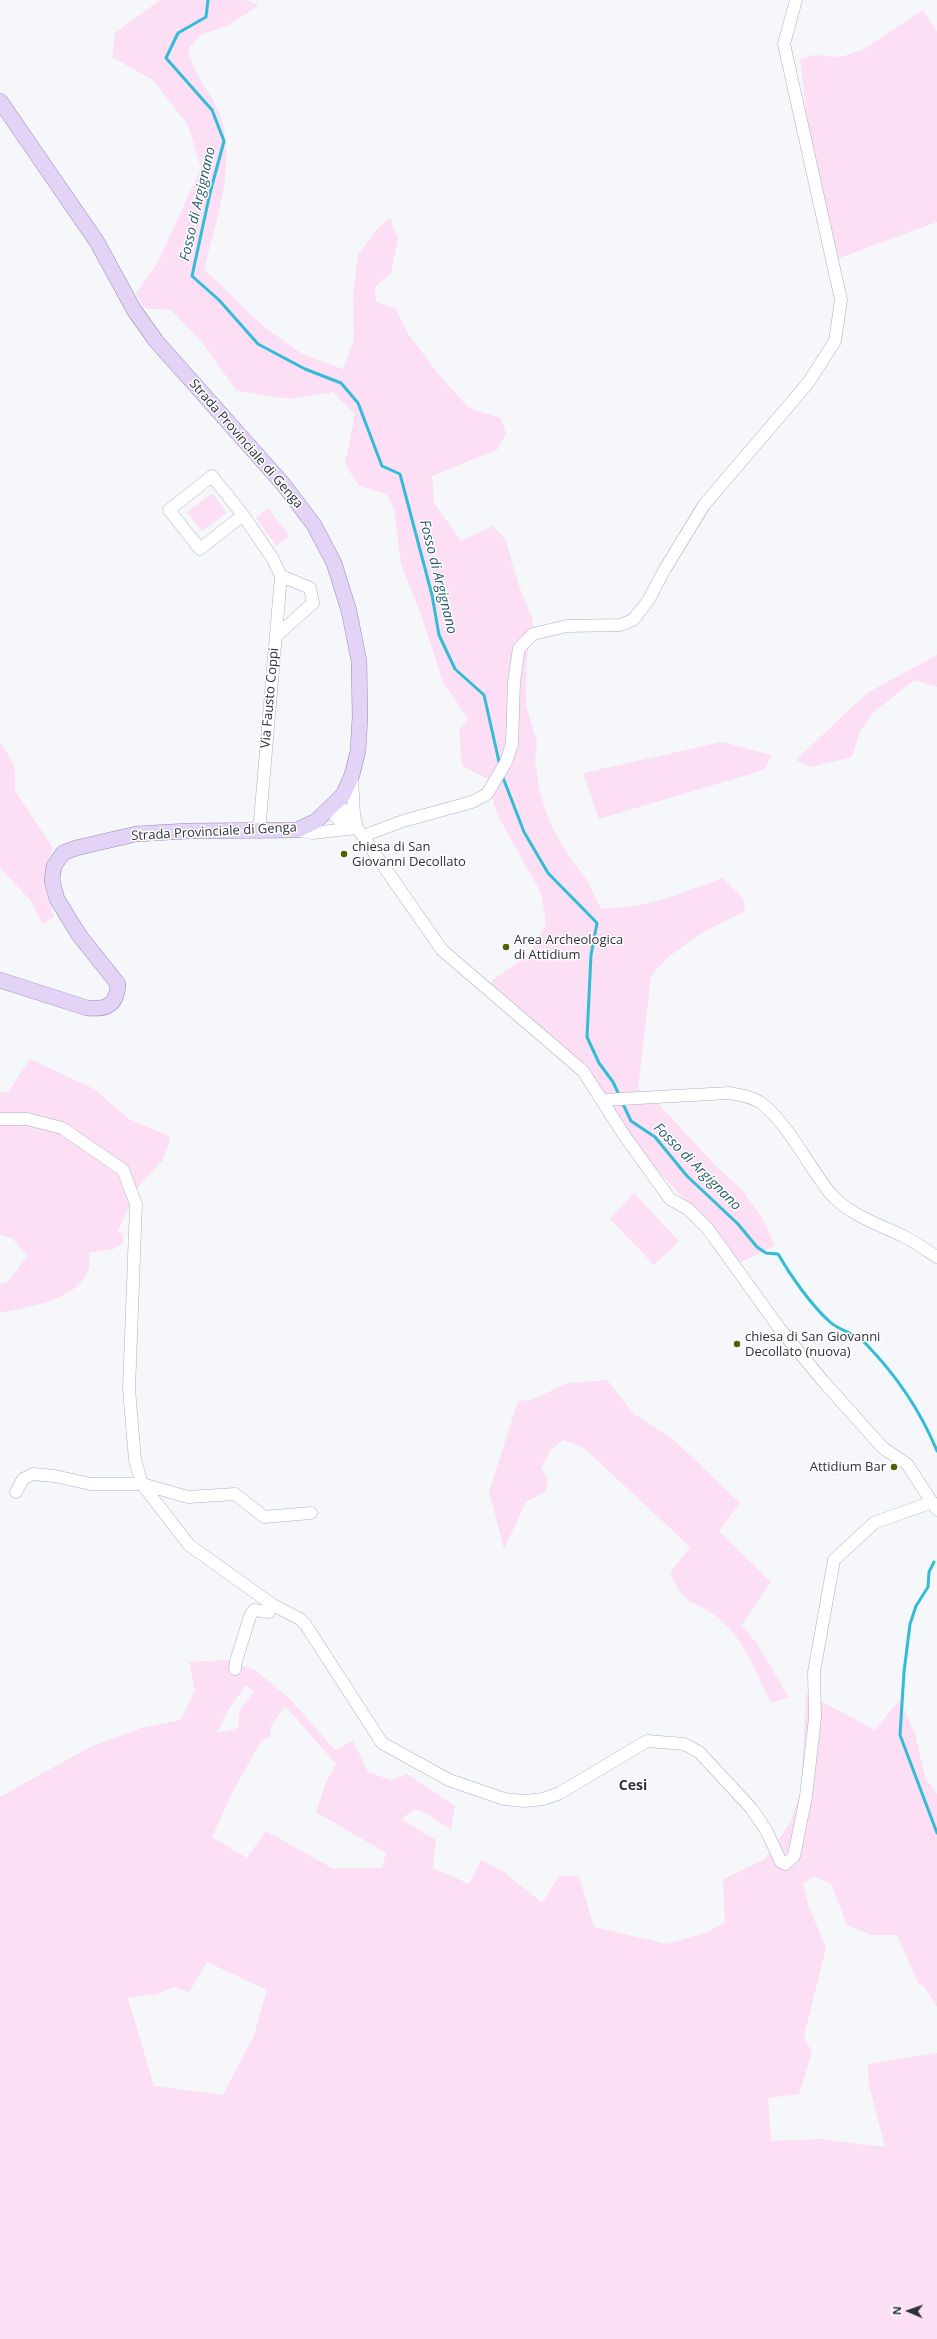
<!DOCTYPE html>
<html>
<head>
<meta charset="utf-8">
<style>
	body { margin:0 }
	#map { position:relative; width:937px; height:2339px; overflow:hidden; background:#f6f7fb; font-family:"Open Sans",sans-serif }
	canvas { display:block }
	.north { position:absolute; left:889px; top:2291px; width:40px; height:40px; -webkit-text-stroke:3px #fff; paint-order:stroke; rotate:272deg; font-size:11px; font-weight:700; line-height:16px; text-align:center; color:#2e3038 }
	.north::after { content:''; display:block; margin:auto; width:14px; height:18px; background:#2e3038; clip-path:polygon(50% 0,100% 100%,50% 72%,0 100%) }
</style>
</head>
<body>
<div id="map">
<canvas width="937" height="2339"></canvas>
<div class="north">N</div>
</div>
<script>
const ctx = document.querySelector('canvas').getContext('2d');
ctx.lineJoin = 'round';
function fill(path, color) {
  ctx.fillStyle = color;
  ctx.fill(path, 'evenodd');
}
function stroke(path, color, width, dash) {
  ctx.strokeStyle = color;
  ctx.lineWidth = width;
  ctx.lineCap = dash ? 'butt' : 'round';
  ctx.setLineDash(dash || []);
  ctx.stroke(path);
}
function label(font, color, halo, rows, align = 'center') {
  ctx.font = font + ' "Open Sans",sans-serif';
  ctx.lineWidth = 3;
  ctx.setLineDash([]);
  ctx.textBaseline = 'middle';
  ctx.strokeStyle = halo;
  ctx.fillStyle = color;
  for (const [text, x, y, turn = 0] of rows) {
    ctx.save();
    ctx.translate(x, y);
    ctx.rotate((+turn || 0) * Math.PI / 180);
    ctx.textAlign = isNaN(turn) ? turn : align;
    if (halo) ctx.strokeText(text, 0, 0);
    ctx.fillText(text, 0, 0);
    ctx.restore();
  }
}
fill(new Path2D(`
	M160,0H246L259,5L228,26L202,34L188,49C194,78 211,91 220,115C237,162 216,223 204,269L263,326L302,354L343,369L354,340L353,295L358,255L375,231L390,218L398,239L391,273L375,287L376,302L396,309L407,332L439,375L469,408L501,418L506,433L498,449L432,476L434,503L461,541L493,526L505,538L519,586L533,620L527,659L526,706L537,742L535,761L540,793L550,823L565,850L588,882L601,909L635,906L665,899L723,878L743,898L745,911L705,931L668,957L651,976L638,1089L655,1100L714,1164L743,1191L763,1219L775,1246L739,1263L694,1210L649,1161L579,1073L481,989L530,953L546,924L541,893L497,814L488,779L462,766L459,731L468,719L442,680L422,617L401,564L394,508L386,494L359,486L345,464L355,414L333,392L291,399L237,391L200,340L171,310L144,308L136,293L157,264L201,168L188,125L153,80L112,57L115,33Z
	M923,10L937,32V222L834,260L812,160L800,59L814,55L841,57L864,49Z
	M212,493L227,513L202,531L187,512Z
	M268,508L290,536L276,546L256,518Z
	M937,655V687L914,680L873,713L860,731L852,757L810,767L796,760L867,693Z
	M722,742L772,755L764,770L599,819L583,773Z
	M0,743C14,762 17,768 15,791L53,848C39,877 45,888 54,917L42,924L31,901L0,868Z
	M30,1059L94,1089L129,1119L171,1137L163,1160L140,1184L117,1233H123V1243L114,1249L89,1253C89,1257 90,1265 89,1269C76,1302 30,1306 0,1313V1284L9,1281L27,1256L12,1238L0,1235V1093L8,1092Z
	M634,1193L679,1241L654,1265L610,1219Z
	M607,1380L634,1414L674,1440L740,1503L719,1531L771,1582L742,1625L758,1645L789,1698L771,1703C757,1675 744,1638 718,1618C693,1598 685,1609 670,1573L690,1547L584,1448L564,1440L551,1449L541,1468L548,1479L546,1491L526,1502L504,1549L489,1492L518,1401L531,1400L568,1383Z
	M227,1660L255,1670L290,1699L335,1750L353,1741L368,1772L391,1780L407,1774L455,1806L451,1830L426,1813L415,1809L401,1819L436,1840L433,1868L469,1884L481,1860L504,1872L542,1903L559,1876H579L594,1927L667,1944L707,1932L725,1922L723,1879L765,1859L790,1823L801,1791L806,1693L875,1730L900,1699L915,1734L925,1777L937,1794V2007L924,1986L918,1983L897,1935H872L847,1925L831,1884L814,1876L803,1884L809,1907L826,1948L804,2036L812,2053L799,2094L768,2098L771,2141L820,2139L885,2147L869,2085L868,2064L937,2053V2339H0V1797L88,1748L141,1728L181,1720L195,1690L189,1662ZM246,1685L254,1692L240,1710L238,1728L217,1733L228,1710ZM285,1706L336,1764L325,1785L316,1812L386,1853L382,1868H332L266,1831L247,1858L212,1837L232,1793L261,1741L270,1737L271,1726ZM207,1962L267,1990L254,2035L223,2095L154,2086L128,1998L157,1994L174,1987L189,1992Z`), '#fcdef5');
stroke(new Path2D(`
	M208,0L206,17L178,33L166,58L212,110L224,141L210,193L192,276L219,300L258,344L305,369L341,383L358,403L382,466L400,474L432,595L439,635L455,669L484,695L500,766
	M502,775L524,832L548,873L597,923L591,955L587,1037L599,1063L613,1082L620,1097
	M622,1102L631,1121L655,1137L687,1176L738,1224L757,1247L766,1253L778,1254C790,1275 811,1305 830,1322C840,1331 857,1334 866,1344C896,1375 921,1412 937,1451
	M934,1562L929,1572L928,1587L916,1606L910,1624L904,1672L900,1735L937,1833`), '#32bcd5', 3);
const minor = new Path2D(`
	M212,476L243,515L200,549L169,510Z
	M243,515L273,559L281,576L310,588L313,603L276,636
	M352,777L354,815L357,828L442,950L583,1071L624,1135L670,1199L688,1209L708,1229L780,1329L823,1381L883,1448L907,1464L937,1510
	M347,828L335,816L332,807L343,809L354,819
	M297,830L312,833L357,828
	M259,832L281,576
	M363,836L403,821L472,802L487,794L506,762L512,744L514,682L519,648L533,634L567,626L620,625L633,620L648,601L665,569L704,505L808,383L835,341L841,300L784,44L796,0
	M602,1100L729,1093C740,1095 751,1096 761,1103C787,1122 809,1167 830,1193C849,1215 878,1224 903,1236C915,1242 926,1250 937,1257
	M0,1119H27L62,1128L123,1170L136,1204L129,1389L135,1460L142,1484L189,1545L273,1605L300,1619L305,1624L382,1743L449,1780L504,1799L525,1801L543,1799L560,1793L647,1741L684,1744L699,1752L751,1808L766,1830L781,1862L785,1864L794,1856L806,1796L815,1718L814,1672L834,1560L874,1523L932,1502
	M16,1492L23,1479L33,1474L55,1476L90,1484H142L188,1497L235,1494L264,1517L311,1513
	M235,1669L236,1661L250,1616L254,1610L269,1612L273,1605`);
const major = new Path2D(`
	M0,101L97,242L134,310L156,341L283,484L314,525L334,563L349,611L359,661L360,716L358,751L352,775L343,795L316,821L297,830L188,831L136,834L76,848L63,853L54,866L52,880L57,899L79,935L118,984C117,1005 107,1010 87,1008L0,980`);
stroke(minor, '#abb0c3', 13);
stroke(major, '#9888b1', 16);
stroke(minor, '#fff', 12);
stroke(major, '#e3d4f7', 15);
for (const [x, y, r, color] of [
	[344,854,4,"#4d6006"],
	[506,947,4,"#4d6006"],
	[737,1344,4,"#4d6006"],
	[894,1467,4,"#4d6006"]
]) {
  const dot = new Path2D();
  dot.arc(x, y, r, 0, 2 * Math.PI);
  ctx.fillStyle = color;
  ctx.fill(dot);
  stroke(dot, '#fff', 1.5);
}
label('13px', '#2e3038', '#fff', [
	["Strada Provinciale di Genga",246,444,49],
	["Via Fausto Coppi",270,698,-85],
	["Strada Provinciale di Genga",214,832,-3]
]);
label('13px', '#2e3038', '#fff', [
	["chiesa di San",352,847],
	["Giovanni Decollato",352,862],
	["Area Archeologica",514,940],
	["di Attidium",514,955],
	["chiesa di San Giovanni",745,1337],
	["Decollato (nuova)",745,1352],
	["Attidium Bar",886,1467,"right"]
], 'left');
label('italic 14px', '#275d68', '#fff', [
	["Fosso di Argignano",198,204,-77],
	["Fosso di Argignano",438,577,76],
	["Fosso di Argignano",697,1167,45]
]);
label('bold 14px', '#2d3141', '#fff', [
	["Cesi",633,1786]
]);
</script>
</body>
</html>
